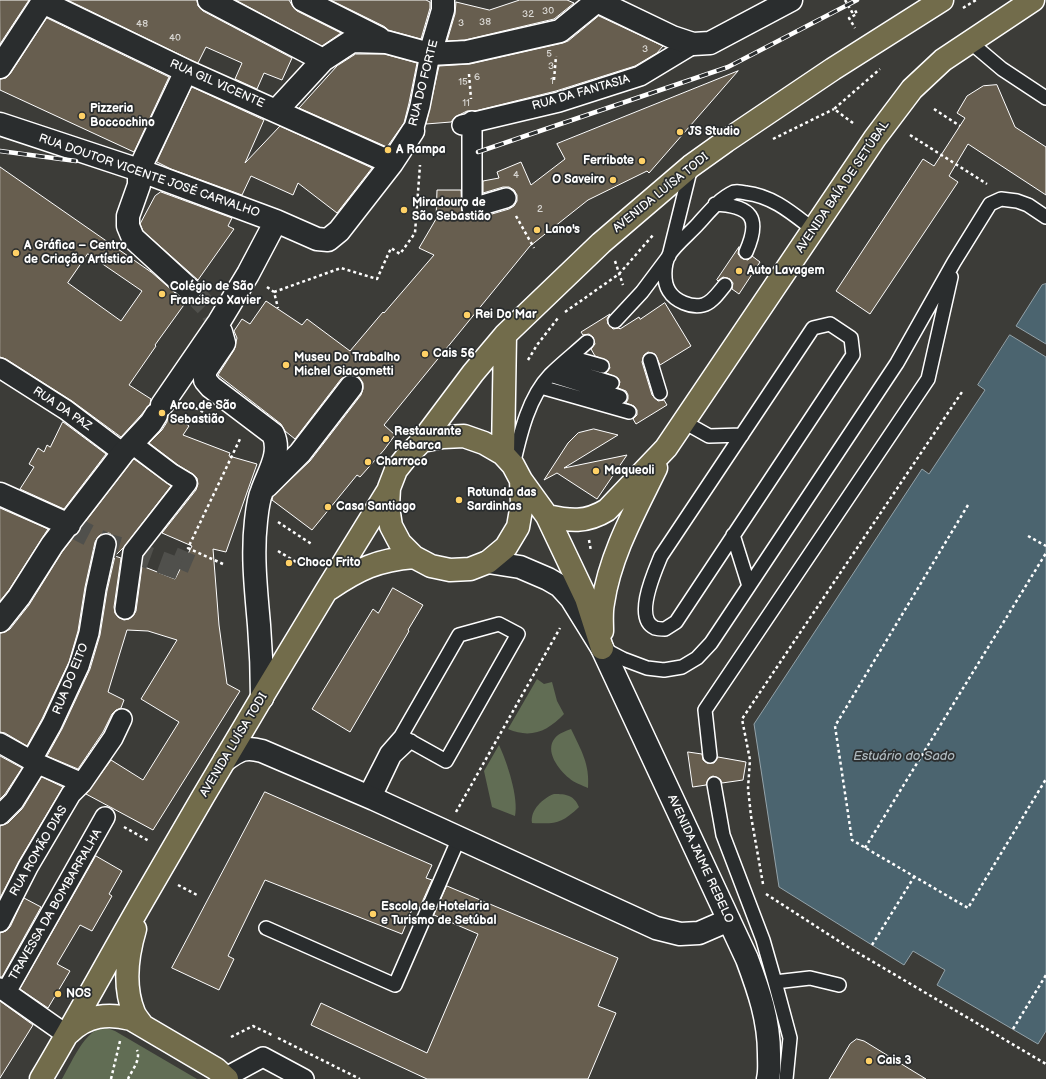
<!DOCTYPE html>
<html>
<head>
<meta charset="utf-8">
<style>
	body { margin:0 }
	canvas { display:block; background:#3c3c38 }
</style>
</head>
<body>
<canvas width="1046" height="1079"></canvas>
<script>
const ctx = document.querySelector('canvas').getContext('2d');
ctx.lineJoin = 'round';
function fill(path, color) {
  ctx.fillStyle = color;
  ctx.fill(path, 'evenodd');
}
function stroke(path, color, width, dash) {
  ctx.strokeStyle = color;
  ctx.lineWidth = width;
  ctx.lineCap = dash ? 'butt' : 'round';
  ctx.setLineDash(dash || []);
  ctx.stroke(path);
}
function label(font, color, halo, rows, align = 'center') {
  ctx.font = font + ' "Balsamiq Sans",sans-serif';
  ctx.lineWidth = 3.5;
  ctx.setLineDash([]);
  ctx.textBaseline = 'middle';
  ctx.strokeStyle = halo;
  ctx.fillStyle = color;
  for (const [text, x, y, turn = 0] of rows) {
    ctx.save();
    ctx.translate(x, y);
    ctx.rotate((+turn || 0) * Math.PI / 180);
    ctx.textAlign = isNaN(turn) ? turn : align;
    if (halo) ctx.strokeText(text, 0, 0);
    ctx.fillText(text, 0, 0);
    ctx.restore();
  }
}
fill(new Path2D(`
	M537,679L544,684L552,682L557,701L564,714C548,731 531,739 508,729Z
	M571,729C581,750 590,764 588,788C582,785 574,783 569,778C559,770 544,751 555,738C559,733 566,731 571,729Z
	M499,745C507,762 519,798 515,816L492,807L484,771Z
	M554,794C566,794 574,795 579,807C561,824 556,824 532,823C530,810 543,798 554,794Z
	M99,1028H107L115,1031L197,1079H62C72,1062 81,1038 99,1028Z`), '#616d54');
const water = new Path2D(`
	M1046,284V344L1016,326L1042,285Z
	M1010,335L1046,357V1031L1038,1044L937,985L945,970L913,951L904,965L779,887L754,724L922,469L929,474L985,390L978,385Z`);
fill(water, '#4b646f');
stroke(water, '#93a2a9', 1);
const building = new Path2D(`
	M0,0H29L0,44Z
	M68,0H197L198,6L203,11L292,58L282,80L264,73L257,89L235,79L242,63L206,47L198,63Z
	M236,0H289L293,7L297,11L341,33L322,46Z
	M331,0H426L430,2V8L421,39L388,30L385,27Z
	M520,0H567L574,3L554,19L465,40L447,41L455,14L456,2L489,10Z
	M599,16L663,46L657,53L635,66L556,91L475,111H467L455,117L451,122L426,124L439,66L470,64L563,43L568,41Z
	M47,18L169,77L134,152L0,90V79L6,78L10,74Z
	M356,54H384L417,63L409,103L404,123L387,147L299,108L337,66Z
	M738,71L649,173L647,171L588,200L530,246L384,425L395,435L384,450L360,477L357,475L312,530L272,500L273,496L310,461L361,395L363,389V383L359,377L353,375H347L341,379L295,439L285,431L281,424L218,375L234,350L237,338L234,331L242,319L250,324L266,301L302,325L307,319L350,351L383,312L384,313L434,255L419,248L436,219L437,190H461L462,213L465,217L470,219H475L509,209L514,206L517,201V195L514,190L509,187H503L483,193V181L499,178L497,172L521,162L531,185L565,159L557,144Z
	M997,85L1015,127L1046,147V195L968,144L949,176L958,182L870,314L836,291L923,159L934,166L965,118L957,113L967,96L983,86Z
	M192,87L264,120L245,163L280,126L372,168L337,213L298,183L293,195L251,176L242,195L171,169L157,162Z
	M0,167L151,272L150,271L182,299L186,302L155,345L156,346L129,385L151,399L150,404L141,415L121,437L72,401L6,359L0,357ZM88,254L142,291L121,321L68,283Z
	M161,192L232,218L228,226L234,229L198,280L143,231L140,224L155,196Z
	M739,247L738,254L743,259L748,260L752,256L760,262L739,294L732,289L733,283L730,279L723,277L718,281L717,280Z
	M665,303L691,346L660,365L655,354L648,352L644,355L642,362L652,395L658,401L664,400L667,405L636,424L633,419L637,415V410L634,406L626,403L628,399V395L626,391L618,388L620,382L618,378L606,373L610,368L608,361L595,356L591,349L595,344L593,337L589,334L583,335L581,332L610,314L607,319L608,324L613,329L619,328L620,329L639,317L640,319Z
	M172,413L189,426L183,435L230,453L229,456L257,464L226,552L213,549L219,625L227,684L240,691L153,830L86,794L111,760L143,780L179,722L141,699L177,640L148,631L127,630L108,692L124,700L121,708L116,710L112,714L103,732L78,769L47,756L62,729L90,669L100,635L107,591L115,556L121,558L114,607L115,613L118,617L124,620L129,619L133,616L136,611L142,566L175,579L192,546L162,533L196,490L198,484L197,478L193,474L178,465L149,443L162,430L167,422L168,415Z
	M63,422L106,454L64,509L20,489L34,467L29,464L38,448L44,452L47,445L50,447Z
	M594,429L618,435L564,468L627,455L597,499L557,473L544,480L568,443L578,433Z
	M134,459L171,486L124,547L115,556L117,541L114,536L109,533H103L98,537L95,542L85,587L78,631L69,662L42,719L27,746L5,733L0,732V633L5,632L10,629L29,605L62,552Z
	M0,508L48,529L9,590L0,601Z
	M393,588L423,605L408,630L409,631L350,732L312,709L373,609L378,613Z
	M688,752L702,754L703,760L707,763H714L718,757L746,762L743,780L722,783L720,779L713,776L709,778L706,785L693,787Z
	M0,756L22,768L5,794L0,799Z
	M42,777L63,787L19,861L0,898V826L8,823L22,809Z
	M265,792L432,865L426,878L432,880L419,909L413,907L402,934L265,880L228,956L234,959L219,990L172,968Z
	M96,856L122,871L109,894L112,896L92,931L80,925L57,964L70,971L48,1008L20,989Z
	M447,886L618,958L598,1006L616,1013L588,1079H427L311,1025L321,1003L427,1053L478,934L434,915Z
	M24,898L41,907L2,977H0V933L6,931L10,927Z
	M0,1001L33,1025L0,1078Z
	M857,1039L864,1041L926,1079H829L850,1044Z`);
fill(building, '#675e4f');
stroke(building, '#fff', 1);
stroke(new Path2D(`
	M179,569L188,548`), '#50504c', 19, [19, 10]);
stroke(new Path2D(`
	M190,290L211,311L221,332
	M69,525L106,544L133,552L179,569`), '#50504c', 22, [22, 11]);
const service = new Path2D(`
	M970,42L1002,69L1046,98
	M715,204C752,206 761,218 746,252
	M725,285C719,292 712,303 703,305C691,308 675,301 669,291C663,282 664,264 669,255C675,245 690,233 698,224C709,212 719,199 734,192C738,191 742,192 746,193C773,196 793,214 814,230
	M615,321L642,292L669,256L691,167
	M830,324L851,338L853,355L676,622L665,629C662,629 658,629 655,628C633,618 655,571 661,556L813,328Z
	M570,357L602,366
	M650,360L660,393
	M560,367L612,383
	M550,375L620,397
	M541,387L629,412
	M684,422L709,436L742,435
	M513,465C520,435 528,398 550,375C562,363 575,353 587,342
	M733,535L749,586
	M602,648L623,659L647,668L664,670L682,667L697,658L711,643L749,586L897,363L954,262L990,204L1001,199L1017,201L1028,205L1046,217
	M710,756L705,710L928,379L951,277
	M714,784L723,835L763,940L775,982L790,1038L786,1079
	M365,795L387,752L401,736L459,635L499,624L518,634L446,761L401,736
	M374,799L394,757L411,741
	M266,928L395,985L459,838
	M775,982L810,978L839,985`);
const pedestrian = new Path2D(`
	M472,121V208L506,198
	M462,125L559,102L640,76L693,44
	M413,131L420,106L430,54
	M0,368L66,410L123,453
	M125,609L133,552L187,483L172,474L131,443
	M0,743L34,762L82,783
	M0,815L14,801L34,769V756L52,724L79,666L89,633L96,589L106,544
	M0,922L28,867L71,794L82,783L113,738L122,719
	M0,988L67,1035
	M6,992L105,817
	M226,1077L263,1057L304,1079`);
const minor = new Path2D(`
	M209,0L323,60
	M303,0L379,38
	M43,2L186,71L392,163
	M430,54L443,10V0
	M0,67L44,0
	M186,71L139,170V185L128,216V226L133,238L190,290
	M276,111L323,60L352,41L386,42L430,54L467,52L560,31L597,1L672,37L693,44L710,43L791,0
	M0,124L139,170L276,221L317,239L328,240L339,231L392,163L413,131
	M221,332L224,343L205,371V380L211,387L273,434C282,453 268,473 262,491C258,500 257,512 256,521C252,555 256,590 259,625C261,649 262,673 262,698
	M162,405L219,322L248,274L276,221
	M267,486L300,453L351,387
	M0,494L69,525
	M488,562L520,567L548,579L560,586L571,598L602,648L747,959C759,991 769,1020 769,1054C769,1063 770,1071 768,1079
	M0,621L19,597L52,545L123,453L151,423L156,415
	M225,760C239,750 245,746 262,751L374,799L656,928L680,934L699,933L729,920`);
const primary = new Path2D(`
	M422,441L443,437L464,436L484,443L503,454L513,465L521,480L547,516L586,598L602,648
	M503,454L505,335
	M521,480L522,504L518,527L506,547L488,562L470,569L450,570L431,566L414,557L400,543L391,526L388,507L389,488L396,470L408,455L422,441L473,373L505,335L601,243L691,166L726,141L833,69L942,0
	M547,516C570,521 586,523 607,510L666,448L875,138L912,89L943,60L1033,0
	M329,589C359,569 377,560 414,557
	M602,631C602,622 601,612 603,603C610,555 635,511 656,468
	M135,929C127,956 123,986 134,1013C136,1017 140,1022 143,1026
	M69,1033C87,1015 108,1013 131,1019L216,1069L227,1079
	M41,1079C76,1020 109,959 143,900C223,761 305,624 389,489`);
stroke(service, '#fff', 16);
stroke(pedestrian, '#fff', 22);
stroke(minor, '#fff', 25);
stroke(primary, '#fff', 25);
stroke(new Path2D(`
	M845,0L852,12L855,10L857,14L849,18L855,28
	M963,8L976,0
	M469,74L471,99
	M554,80L556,56
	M934,109L960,126
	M853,123L834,109L880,69
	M910,135L987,184
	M773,139L834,109
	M516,216L534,248
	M615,261L623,285
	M267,287L274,292L278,308
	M274,292L341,268L377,279L391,248L400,254L415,233L420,165
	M565,312L619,274L654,234
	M528,360L537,345L558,318
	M190,405L203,412
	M968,505L835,726L852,840L968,908L1046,779
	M278,522L313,545
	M1028,536L1046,546
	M589,540L591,551
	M278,551L301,565
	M223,564L188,548L240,439
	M456,812L560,628
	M124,827L149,841
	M865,848L1046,553
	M763,884L751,816L748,788L750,760L742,719L962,392
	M178,885L199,896
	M766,894L848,947L1046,1064
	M872,945L914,877
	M1013,1029L1046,975
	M231,1037L253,1026L274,1036
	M278,1038L360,1079
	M111,1079L120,1041
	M128,1079C132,1070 141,1060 137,1050`), '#fff', 2.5, [3, 3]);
stroke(service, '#2a2d2e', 13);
stroke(pedestrian, '#2a2d2e', 19);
stroke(minor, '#2a2d2e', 22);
stroke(primary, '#726c4b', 22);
const rail = new Path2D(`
	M0,151L76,161
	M478,152L728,67L857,0`);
stroke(rail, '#fff', 4.5);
stroke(rail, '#2a2d2e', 3, [9]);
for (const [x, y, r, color] of [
	[82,116,4,"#ffd166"],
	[680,132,4,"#ffd166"],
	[388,150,4,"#ffd166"],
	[642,161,4,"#ffd166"],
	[613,180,4,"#ffd166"],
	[404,210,4,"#ffd166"],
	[537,230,4,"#ffd166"],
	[16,253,4,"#ffd166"],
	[739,271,4,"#ffd166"],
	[162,294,4,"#ffd166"],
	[467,315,4,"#ffd166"],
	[425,354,4,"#ffd166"],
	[286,365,4,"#ffd166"],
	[162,413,4,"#ffd166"],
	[386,439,4,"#ffd166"],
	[368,462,4,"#ffd166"],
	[596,471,4,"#ffd166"],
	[459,500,4,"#ffd166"],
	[328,507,4,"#ffd166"],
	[289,563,4,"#ffd166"],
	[373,914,4,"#ffd166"],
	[58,994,4,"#ffd166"],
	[869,1061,4,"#ffd166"]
]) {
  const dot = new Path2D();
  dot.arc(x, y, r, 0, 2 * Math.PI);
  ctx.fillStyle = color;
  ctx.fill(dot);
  stroke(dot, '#2a2d2e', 1.5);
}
label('10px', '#d9d7d3', null, [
	["30",548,11],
	["32",528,14],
	["38",485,22],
	["3",461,23],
	["48",142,24],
	["40",175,38],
	["3",645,49],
	["5",549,54],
	["3",551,66],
	["6",477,77],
	["1",552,81],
	["15",463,82],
	["11",466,103],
	["4",516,175],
	["2",540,209]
]);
label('12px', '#fff', '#2a2d2e', [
	["RUA DO FORTE",424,83,-76],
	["RUA GIL VICENTE",217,84,24],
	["RUA DA FANTASIA",581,93,-16],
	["RUA DOUTOR VICENTE JOSÉ CARVALHO",149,176,19],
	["AVENIDA BAÍA DE SETÚBAL",843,187,-56],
	["AVENIDA LUÍSA TODI",661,193,-39],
	["RUA DA PAZ",62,409,34],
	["RUA DO EITO",71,679,-68],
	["AVENIDA LUÍSA TODI",234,745,-59],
	["RUA ROMÃO DIAS",39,851,-60],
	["AVENIDA JAIME REBELO",700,859,65],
	["TRAVESSA DA BOMBARRALHA",56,905,-60]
]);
label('bold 12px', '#fff', '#2a2d2e', [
	["Pizzeria",90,109],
	["Boccochino",90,123],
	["JS Studio",688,132],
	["A Rampa",396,150],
	["Ferribote",634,161,"right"],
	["O Saveiro",605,180,"right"],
	["Miradouro de",412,203],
	["São Sebastião",412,217],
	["Lano's",545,230],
	["A Gráfica – Centro",24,246],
	["de Criação Artística",24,260],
	["Auto Lavagem",747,271],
	["Colégio de São",170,287],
	["Francisco Xavier",170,301],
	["Rei Do Mar",475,315],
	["Cais 56",433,354],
	["Museu Do Trabalho",294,358],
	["Michel Giacometti",294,372],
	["Arco de São",170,406],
	["Sebastião",170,420],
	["Restaurante",394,432],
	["Rebarca",394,446],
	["Charroco",376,462],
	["Maqueoli",604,471],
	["Rotunda das",467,493],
	["Sardinhas",467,507],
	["Casa Santiago",336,507],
	["Choco Frito",297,563],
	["Escola de Hotelaria",381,907],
	["e Turismo de Setúbal",381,921],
	["NOS",66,994],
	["Cais 3",877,1061]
], 'left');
label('italic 13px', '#aeb9be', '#2a2d2e', [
	["Estuário do Sado",904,757]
]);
</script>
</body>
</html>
